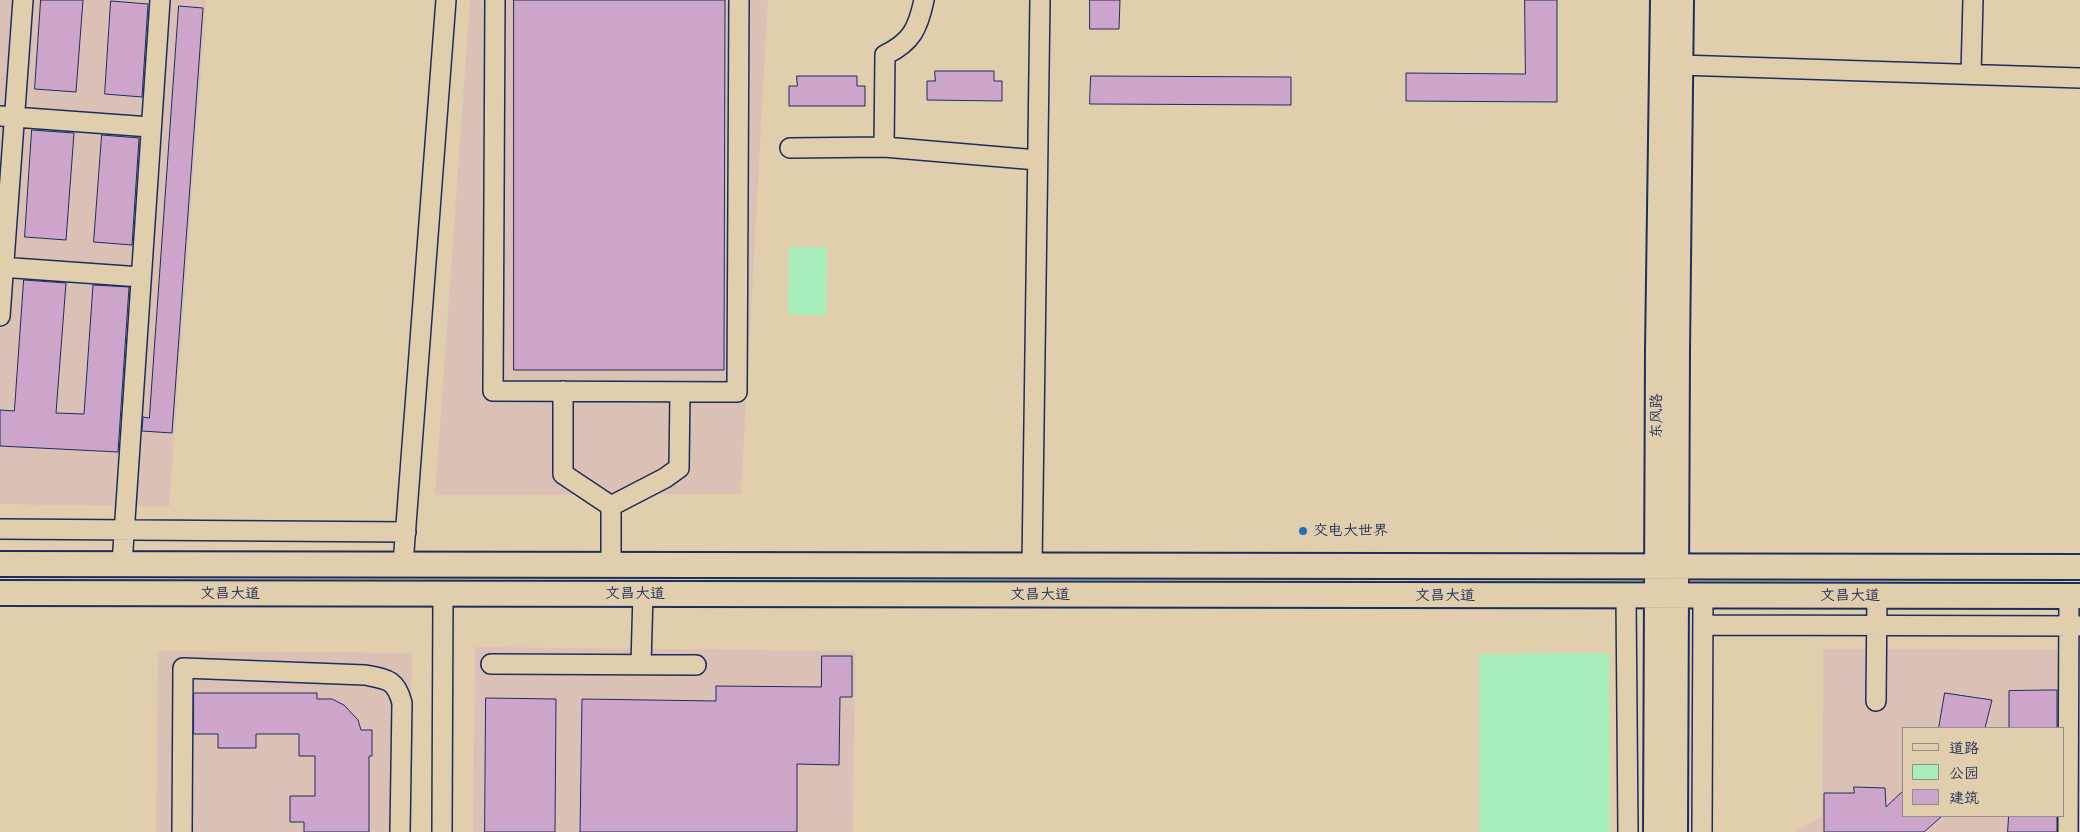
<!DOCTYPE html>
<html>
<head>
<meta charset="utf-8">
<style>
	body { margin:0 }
	#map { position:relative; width:2080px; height:832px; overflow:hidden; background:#e1ceac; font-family:"Playpen Sans","LXGW WenKai TC",sans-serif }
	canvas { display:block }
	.legend { position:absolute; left:1902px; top:727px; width:162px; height:90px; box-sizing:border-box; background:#e1ceac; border:1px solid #928e8d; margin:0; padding:6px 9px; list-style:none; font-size:15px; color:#1b2f5e }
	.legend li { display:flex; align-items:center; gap:10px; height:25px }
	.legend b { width:25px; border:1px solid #928e8d }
</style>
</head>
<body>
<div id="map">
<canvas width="2080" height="832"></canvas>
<ul class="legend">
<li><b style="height:6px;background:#e1ceac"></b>道路</li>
<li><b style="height:14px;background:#a7eebb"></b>公园</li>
<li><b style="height:14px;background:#cda4ca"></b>建筑</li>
</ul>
</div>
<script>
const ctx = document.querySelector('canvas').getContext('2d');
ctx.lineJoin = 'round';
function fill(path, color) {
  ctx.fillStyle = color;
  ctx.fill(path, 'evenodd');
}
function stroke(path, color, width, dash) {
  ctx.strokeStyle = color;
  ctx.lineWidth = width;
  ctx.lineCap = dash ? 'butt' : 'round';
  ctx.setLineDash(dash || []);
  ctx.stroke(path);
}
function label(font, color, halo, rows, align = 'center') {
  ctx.font = font + ' "Playpen Sans","LXGW WenKai TC",sans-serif';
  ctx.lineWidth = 5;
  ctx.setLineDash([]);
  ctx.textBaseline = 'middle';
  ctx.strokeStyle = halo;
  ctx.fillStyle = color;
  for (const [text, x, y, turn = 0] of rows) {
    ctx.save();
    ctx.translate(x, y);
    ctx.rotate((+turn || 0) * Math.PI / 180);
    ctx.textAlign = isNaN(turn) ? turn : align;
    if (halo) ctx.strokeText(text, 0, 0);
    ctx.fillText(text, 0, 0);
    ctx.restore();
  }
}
fill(new Path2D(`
	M0,0H206L169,507L0,504Z
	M470,0H768L741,494L435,495Z
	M475,647L855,651L853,832H473Z
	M1823,649L2080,650V832H1795L1822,816ZM1904,728H2064V816H1904Z
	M158,651L412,653L410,832H156Z`), '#dbc1b5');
fill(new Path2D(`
	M789,247H827L826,315H788Z
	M1609,653L1610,832H1479V654Z`), '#a7eebb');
const building = new Path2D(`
	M41,0H83L76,92L35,89Z
	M514,0H725L724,370H514Z
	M1090,0H1120L1119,29H1090Z
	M1525,0H1557V102L1406,101V73L1525,74Z
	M111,1L148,4L142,97L105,94Z
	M179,6L203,8L172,433L142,431L143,417L149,418Z
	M935,71H994V81H1002V101L927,100V81H935Z
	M797,76H857V86H865V106H789V86H797Z
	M1091,76L1291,77V105L1090,104Z
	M32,130L74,133L66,240L25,237Z
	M102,135L139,138L132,245L94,242Z
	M24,280L66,283L56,413L84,414L93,285L129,287L118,452L0,446V410L14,411Z
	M822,656H852V697H840L839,765L797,764V832H580L582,699L716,701V686L821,687Z
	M2047,690H2057V728H2009V691Z
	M194,693H317V699H332L344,705L358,720L361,730H372V756H369V832H304V822H290V796H315V756H299V734H256V748H218V734H194Z
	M1945,693L1992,700L1985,728H1939Z
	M486,698L556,699L555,832H485Z
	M1854,787L1885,788L1886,807L1904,790V816H1942L1924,832H1824V793H1854Z
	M2009,816H2057V832H2008Z`);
fill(building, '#cda4ca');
stroke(building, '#1b2f5e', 1);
const minor = new Path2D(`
	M495,0L493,391L737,392L739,0
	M1680,65L2080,78
	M1971,74L1973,0
	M0,116L150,127
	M884,147L885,55C912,42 918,28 924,0
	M790,148L884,147L1037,160
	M0,267L141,277
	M0,316L23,0
	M563,391V474L611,506L665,478L679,468L680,392
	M611,506V564
	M0,529L406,532
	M122,564L160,0
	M403,564L446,0
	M1032,565L1040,0
	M1626,596L1628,832
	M1703,625L2080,626
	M491,664L696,665
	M641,664L643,594
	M1876,701L1877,595
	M182,832L183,668L365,675C386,679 396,679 402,703L400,832
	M442,832L443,594
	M1702,832L1703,597
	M2068,832L2069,596`);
const major = new Path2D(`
	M0,564L2080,567
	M0,593L2080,596
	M1656,832L1658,350L1663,0
	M1675,832L1677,350L1681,0`);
stroke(minor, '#1b2f5e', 22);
stroke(major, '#1b2f5e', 28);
stroke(minor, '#e1ceac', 19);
stroke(major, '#e1ceac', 24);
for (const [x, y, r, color] of [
	[1303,531,5,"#1f6fb2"]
]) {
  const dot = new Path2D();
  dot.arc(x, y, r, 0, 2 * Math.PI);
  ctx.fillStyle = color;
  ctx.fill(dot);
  stroke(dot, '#e1ceac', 2);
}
label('15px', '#1b2f5e', '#e1ceac', [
	["东风路",1657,416,-90],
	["文昌大道",230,594],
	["文昌大道",635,594],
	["文昌大道",1040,595],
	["文昌大道",1445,596],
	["文昌大道",1850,596]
]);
label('15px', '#1b2f5e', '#e1ceac', [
	["交电大世界",1313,531]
], 'left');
</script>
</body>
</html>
